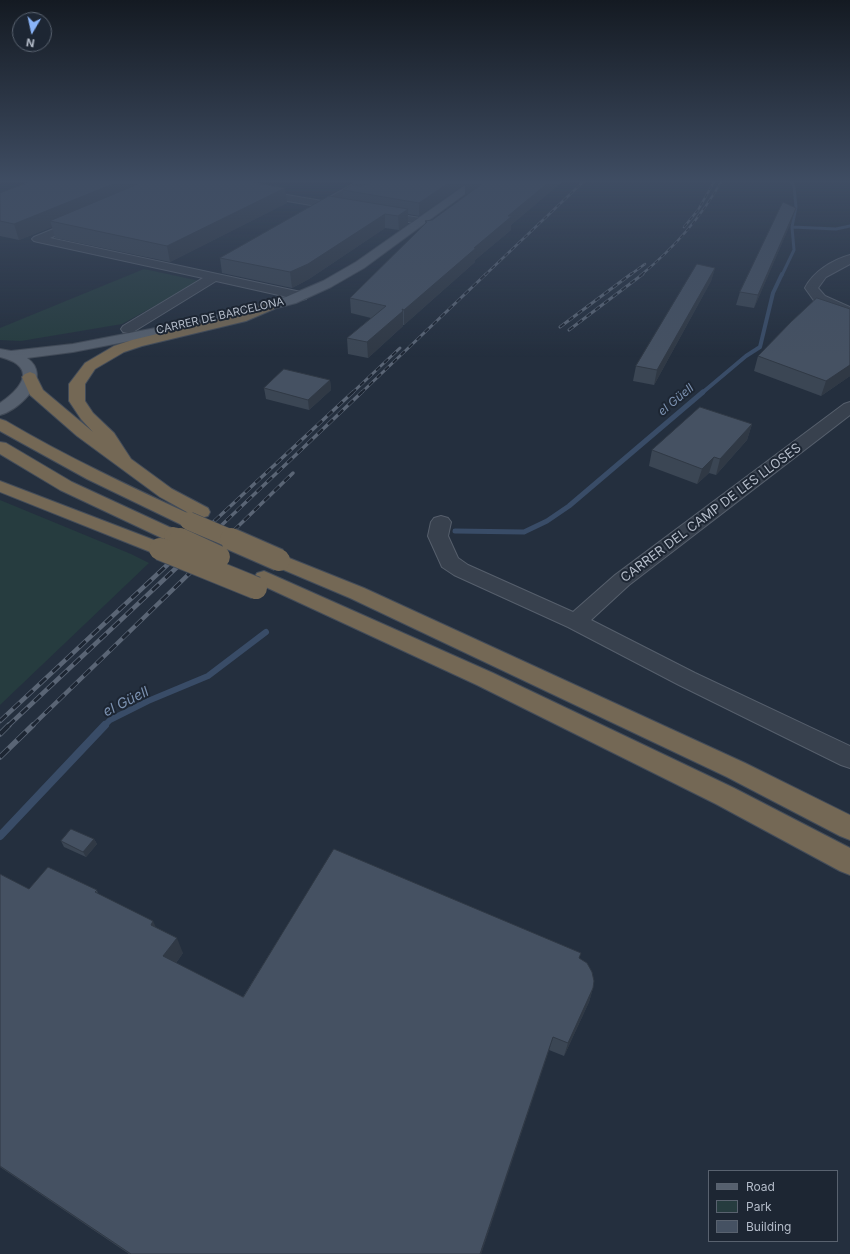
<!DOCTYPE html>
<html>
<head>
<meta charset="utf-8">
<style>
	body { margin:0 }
	#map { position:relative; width:850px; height:1254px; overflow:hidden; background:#242f3e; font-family:Inter,sans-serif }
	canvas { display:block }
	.legend { position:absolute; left:708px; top:1170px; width:130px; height:72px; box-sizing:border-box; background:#1d2633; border:1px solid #59626f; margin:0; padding:5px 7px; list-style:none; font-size:12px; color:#b4bcc9 }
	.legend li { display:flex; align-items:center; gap:8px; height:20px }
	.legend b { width:20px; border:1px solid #59626f }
	.north { position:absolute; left:12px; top:12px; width:40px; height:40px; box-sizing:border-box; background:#1d2633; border:1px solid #59626f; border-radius:50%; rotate:189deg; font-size:11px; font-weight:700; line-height:16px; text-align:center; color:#b4bcc9 }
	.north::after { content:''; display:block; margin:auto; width:14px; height:18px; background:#8ab4f8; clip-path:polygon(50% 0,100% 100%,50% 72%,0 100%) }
</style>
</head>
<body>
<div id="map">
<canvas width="850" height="1254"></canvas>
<ul class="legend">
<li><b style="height:5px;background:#56606e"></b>Road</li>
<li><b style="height:11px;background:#263c3f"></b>Park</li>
<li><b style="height:11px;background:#455162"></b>Building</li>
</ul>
<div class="north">N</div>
</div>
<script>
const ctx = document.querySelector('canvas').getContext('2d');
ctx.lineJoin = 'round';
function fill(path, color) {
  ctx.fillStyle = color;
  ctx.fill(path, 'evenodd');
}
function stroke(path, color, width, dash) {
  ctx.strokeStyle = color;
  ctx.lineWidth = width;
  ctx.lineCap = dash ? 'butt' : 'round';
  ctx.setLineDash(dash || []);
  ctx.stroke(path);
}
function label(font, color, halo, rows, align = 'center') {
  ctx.font = font + ' Inter,sans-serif';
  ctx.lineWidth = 4;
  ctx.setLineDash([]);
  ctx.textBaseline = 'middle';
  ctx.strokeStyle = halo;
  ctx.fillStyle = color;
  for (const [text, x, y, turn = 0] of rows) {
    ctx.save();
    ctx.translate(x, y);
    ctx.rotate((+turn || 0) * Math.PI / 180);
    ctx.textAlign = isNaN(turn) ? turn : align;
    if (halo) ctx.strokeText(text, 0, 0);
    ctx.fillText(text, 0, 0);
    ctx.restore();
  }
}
fill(new Path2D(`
	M144,269L200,281L122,324L21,341L0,340V328Z
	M0,500L131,554L149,563L0,705Z`), '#263c3f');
stroke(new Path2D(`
	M792,227L836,229L850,226
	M782,275L794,250L792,227L796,207L794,186L791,182`), '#394c67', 3);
stroke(new Path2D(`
	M702,393L746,356L760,347L773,293L782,274`), '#394c67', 4);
stroke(new Path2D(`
	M455,531L524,532L547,521L569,506L703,392`), '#394c67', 5);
stroke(new Path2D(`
	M104,726L110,720L148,701L208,676L266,632`), '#394c67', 6);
stroke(new Path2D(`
	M0,836L105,725`), '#394c67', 8);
const minor = new Path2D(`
	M357,182H369L334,203L350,206L351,208L350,210L346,211L258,196L253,193L258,190L328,202L327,200L328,198Z
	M378,211L420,218L425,221L420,224L374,216L373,214L374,212Z
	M80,218L85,221L84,223L50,238L301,292L306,293L307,296L306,299L301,300L216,281L133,332L128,333L123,332L121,329L123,326L203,278L38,242L34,241L32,239L34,237Z
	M850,255V264L826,277L818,288L825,296L850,307V316L815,302L805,288C813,272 832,260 850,255Z
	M850,402V415L629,585L591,620L695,673L850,746V768L841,765L679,685L568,627L454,575L442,567L428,536L431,522L434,518L441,516L448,518L451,522L448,536L458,558L468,565L573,612L615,575L844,404Z`);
const major = new Path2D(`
	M470,182H481L364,268L331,287L296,303L207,326L73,352L27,358C53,376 22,409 0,415V403C9,397 31,380 20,367C15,361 7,359 0,357V349L11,351L73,344L207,318L286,297L323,281L356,262Z`);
const highway = new Path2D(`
	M269,302L274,303L276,306L274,309L246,321L142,346L124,352L95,369L85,384V401L93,413L114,433L131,459L172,489L208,508L210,512L208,516L201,518L194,516L160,497L77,436L30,395L22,377L25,374L30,372L35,374L43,390L93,432L81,419L69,401V384L85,363L114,346L132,340L236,315Z
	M0,419L6,421C67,457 131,487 196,517L199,521L196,525L189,527L182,525L87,479L0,431Z
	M0,442L6,443L72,482L180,532L183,536L180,540L173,542L166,540L60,490L0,454Z
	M0,481L167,545L170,549L167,553L160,555L153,553L0,492Z
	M279,554L364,588L745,763L850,815V840L840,836L727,777L350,598L272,565L269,560L272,555Z
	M264,571L493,673L734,788L850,848V875L840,871L716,804L477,685L257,583L254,578L257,573Z`);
stroke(minor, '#565f6c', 2);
stroke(major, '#414a57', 2);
stroke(highway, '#434c59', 2);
fill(minor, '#38414e');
fill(major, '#56606e');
fill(highway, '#746855');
const railFar4 = new Path2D(`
	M684,227L698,210L714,182
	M485,275L583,182
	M630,275L645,264
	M641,275C674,248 700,219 721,182`);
const railFar3 = new Path2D(`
	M560,327L631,274
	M569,330L643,274
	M352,393L400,348
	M361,393L486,274`);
const railFar2 = new Path2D(`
	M194,540L353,392
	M206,540L362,392
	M224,540L293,473`);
const railFar1 = new Path2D(`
	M0,721L195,539
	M8,726L207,539
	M32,726L225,539`);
const rail = new Path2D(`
	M0,734L9,725
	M0,757L33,725`);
stroke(railFar4, '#5a6575', 2.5);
stroke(railFar3, '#5a6575', 3);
stroke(railFar2, '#5a6575', 3.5);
stroke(railFar1, '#5a6575', 4.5);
stroke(rail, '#5a6575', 5.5);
stroke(railFar4, '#1d2633', 1.5, [4.5]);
stroke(railFar3, '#1d2633', 2, [5.5]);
stroke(railFar2, '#1d2633', 2.5, [7]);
stroke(railFar1, '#1d2633', 3, [9]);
stroke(rail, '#1d2633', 4, [12]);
const highwayBridgeFar1 = new Path2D(`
	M189,521L234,540
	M173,536L183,540`);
const highwayBridge = new Path2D(`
	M180,539L219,557
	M231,539L279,560
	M160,549L256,588`);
stroke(highwayBridgeFar1, '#434c59', 19, []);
stroke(highwayBridge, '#434c59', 24, []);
stroke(highwayBridgeFar1, '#746855', 18);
stroke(highwayBridge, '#746855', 22);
fill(new Path2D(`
	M374,182H562L511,225V230L475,260V262L404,325H403V326L368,358L348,354L347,338L371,318L351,313L350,298L425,224V221L432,220L484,182L465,184L419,216L408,214V224L399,230L385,228L309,279L292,288L222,273L220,258L343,199V190Z
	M285,188L287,203L170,262L55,238L52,227L19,240L0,236V193Z
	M792,220L754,308L736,305L740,292Z
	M715,268L711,281L654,385L633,381L636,366Z
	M758,356L850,376L821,396L754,371Z
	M330,380L331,390L309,410L266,399L264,388Z
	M752,424L747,440L716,475L709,473L697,484L649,466L652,450Z
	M94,839L97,844L86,857L64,847L61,841Z
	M0,874L29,889L97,890L98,894L156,928L183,953L176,963L243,997L579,958L593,988L589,1002L564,1056L549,1050L481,1254H129L0,1167Z`), '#3b4654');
fill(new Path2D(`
	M118,182H154L50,221L52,227L19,240L14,224Z
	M450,182H485L465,196V184L419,216V203Z
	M549,182H562L511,225V230L475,260V262L404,325V310L474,248L508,216Z
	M285,188L287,203L170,262L167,246Z
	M796,208L792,220L754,308L758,295Z
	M408,209V224L399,230L398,216Z
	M385,214V228L309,279L292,288L290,272Z
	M715,268L711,281L654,385L657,370Z
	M403,311V326L368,358L367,342Z
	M850,365V376L821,396L826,381Z
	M330,380L331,390L309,410L308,400Z
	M752,424L747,440L716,475L720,459Z
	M714,457L709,473L697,484L702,469Z
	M94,839L97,844L86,857L83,852Z
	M153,921L160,936L151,925Z
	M177,938L183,953L170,971L163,956Z
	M593,988L589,1002L564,1056L568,1043Z
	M553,1037L549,1050L481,1254H480Z`), '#303945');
const building = new Path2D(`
	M30,182H118L14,224L0,221V193Z
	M143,182H249L285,188L167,246L50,221Z
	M374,182H450L419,203L343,190L352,185L360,186Z
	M485,182H549L508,216H512L474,248H476L404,310L402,309L403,311L367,342L347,338L386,306L350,298L427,222L425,221L432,220Z
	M329,196L408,209L398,216L385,214L308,264L290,272L220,258Z
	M783,202L796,208L758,295L740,292Z
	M697,264L715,268L657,370L636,366Z
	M817,298L850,309V365L826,381L758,356L791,322Z
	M284,369L330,380L308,400L264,388Z
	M700,407L752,424L720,459L714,457L702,469L652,450Z
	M71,829L94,839L83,852L61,841Z
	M334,849L581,953L579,958L587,963L592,972L594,981L593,988L568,1043L553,1037L480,1254H131L0,1166V874L29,889L48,867L97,890L95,892L153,921L151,925L177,938L163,956L243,997Z`);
fill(building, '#455162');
stroke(building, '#303945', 1);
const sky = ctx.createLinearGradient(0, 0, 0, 357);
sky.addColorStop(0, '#141a22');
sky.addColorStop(0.51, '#3f4d63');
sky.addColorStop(1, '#3f4d6300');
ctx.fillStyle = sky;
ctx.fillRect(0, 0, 850, 357);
label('11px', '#b4bcc9', '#1d2633', [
	["CARRER DE BARCELONA",220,316,-13]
]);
label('italic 12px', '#7c92b1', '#1d2633', [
	["el Güell",676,400,-40]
]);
label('13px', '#b4bcc9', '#1d2633', [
	["CARRER DEL CAMP DE LES LLOSES",711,513,-37]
]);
label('italic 14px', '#7c92b1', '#1d2633', [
	["el Güell",126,702,-27]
]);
</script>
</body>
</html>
